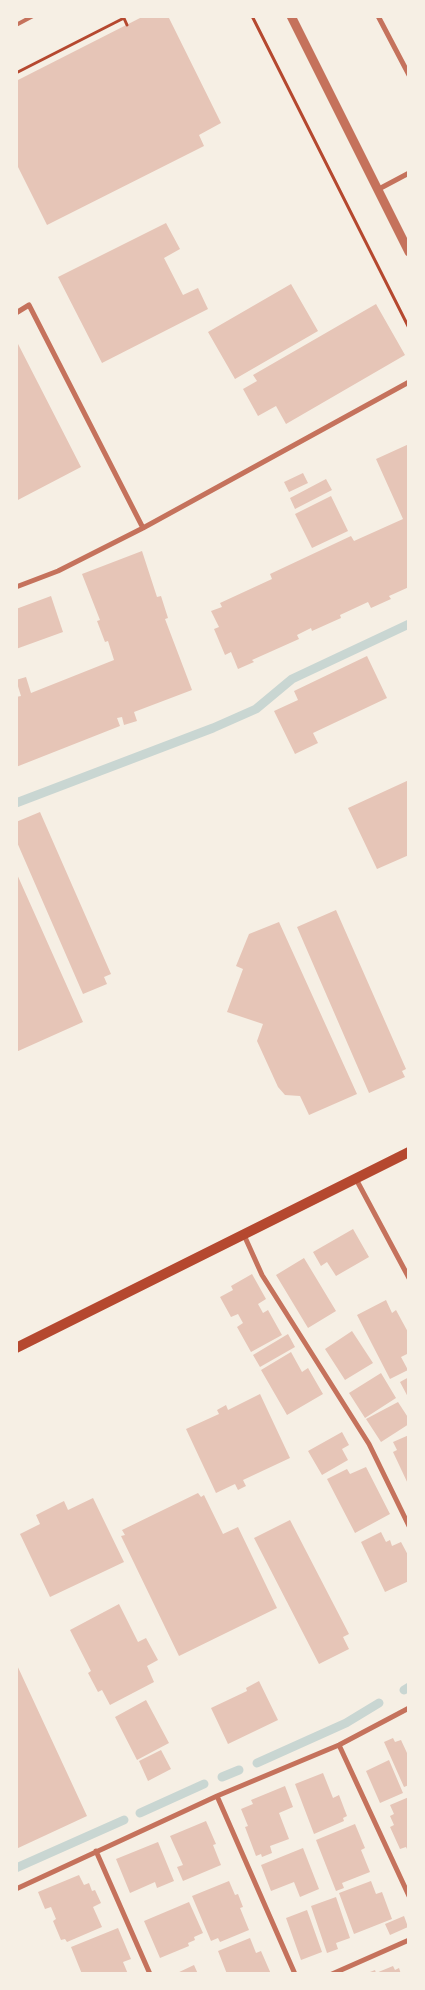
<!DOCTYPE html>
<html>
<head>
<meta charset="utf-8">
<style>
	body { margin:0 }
	#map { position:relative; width:425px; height:1990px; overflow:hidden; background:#f6efe4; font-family:"Titillium Web",sans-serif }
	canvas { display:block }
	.frame { position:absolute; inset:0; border:18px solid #f6efe4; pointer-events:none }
</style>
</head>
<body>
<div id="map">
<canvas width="425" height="1990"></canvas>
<div class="frame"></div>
</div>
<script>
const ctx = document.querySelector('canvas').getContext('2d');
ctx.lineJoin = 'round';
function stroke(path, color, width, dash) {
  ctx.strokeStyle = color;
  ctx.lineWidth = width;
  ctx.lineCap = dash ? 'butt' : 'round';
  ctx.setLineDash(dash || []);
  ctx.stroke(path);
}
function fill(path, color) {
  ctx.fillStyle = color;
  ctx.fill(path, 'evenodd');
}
stroke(new Path2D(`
	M16,803L213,728L256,709L292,679L409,624
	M404,1690L409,1687
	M257,1763L346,1723L379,1703
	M222,1777L239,1770
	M140,1813L204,1784
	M16,1868L124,1820`), '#c9d6d2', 9);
fill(new Path2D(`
	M144,16H168L221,123L199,135L204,146L47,225L16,163V81Z
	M166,223L180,249L164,258L183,295L198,288L208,309L102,363L58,277Z
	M291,284L318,331L235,379L208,332Z
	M376,304L405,355L286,424L276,406L258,416L243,389L257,381L253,375Z
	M16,340L81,467L16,501Z
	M409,444V587L389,596L391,599L371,608L368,602L340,615L341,618L312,631L311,628L297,635L299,639L252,660L254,662L238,669L231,652L225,655L214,629L219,627L211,611L222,607L220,603L272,579L270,574L351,536L354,541L403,519L376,459Z
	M303,473L308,483L289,492L284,482Z
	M326,479L332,490L295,509L290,498Z
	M331,496L348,531L312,548L295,514Z
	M142,551L157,597L161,596L168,618L165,619L192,690L134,712L137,721L124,725L122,717L117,718L120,726L16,767V697L21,696L16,680L26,677L31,693L114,660L108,641L105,642L97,621L100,620L82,574Z
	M51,596L63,632L16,649V609Z
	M367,656L387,698L313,733L318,743L295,754L274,711L298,700L294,691Z
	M409,780V855L377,869L348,808Z
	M40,812L111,974L104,977L107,984L83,994L16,840V822Z
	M16,872L83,1022L16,1052Z
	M336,910L406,1069L402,1071L405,1077L369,1093L297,927Z
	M279,922L357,1094L309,1115L300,1096L285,1095L278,1087L257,1041L263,1024L227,1012L243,969L236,966L249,934Z
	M353,1229L369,1257L336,1276L327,1262L321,1266L313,1252Z
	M304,1258L336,1311L308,1328L276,1275Z
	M252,1274L266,1299L258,1304L263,1313L268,1310L282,1335L251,1352L237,1327L243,1323L238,1314L231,1317L220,1297L233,1290L231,1286Z
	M386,1300L392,1313L396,1310L409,1334V1353L401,1357L408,1370L390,1379L357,1315Z
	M352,1331L373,1363L345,1380L325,1349Z
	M288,1334L295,1347L260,1367L253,1355Z
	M291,1352L302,1372L308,1368L323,1394L287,1415L261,1370Z
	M381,1373L396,1398L365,1418L349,1393Z
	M409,1377V1399L400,1382Z
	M260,1394L290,1458L243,1480L246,1486L238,1490L235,1484L216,1493L186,1429L219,1414L217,1410L226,1405L228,1410Z
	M398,1402L409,1419V1424L381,1442L366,1419Z
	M342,1432L349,1445L342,1449L348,1460L322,1475L308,1451Z
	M409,1435V1486L393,1452L397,1450L393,1442Z
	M366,1467L390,1514L355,1533L327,1479L347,1469L350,1474Z
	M198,1493L201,1497L204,1495L223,1534L238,1527L277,1608L179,1656L121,1536L125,1535L122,1530Z
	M93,1498L124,1562L50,1597L20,1534L40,1524L36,1515L64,1501L68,1510Z
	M290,1520L349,1634L343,1637L349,1649L319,1664L254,1538Z
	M381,1532L386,1542L390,1540L392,1546L401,1542L409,1557V1581L385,1592L361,1542Z
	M119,1604L138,1642L146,1638L158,1660L147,1666L154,1682L110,1705L102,1690L98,1692L88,1673L91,1671L70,1630Z
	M16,1663L87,1816L16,1849Z
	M259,1681L278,1720L228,1744L211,1708L247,1691L246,1688Z
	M146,1700L169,1743L137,1760L115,1717Z
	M393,1738L395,1742L401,1740L407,1753L409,1752V1785L404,1787L384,1742Z
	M161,1750L171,1769L148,1781L139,1761Z
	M389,1760L403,1793L380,1803L366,1771Z
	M323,1773L333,1798L339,1795L347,1816L343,1818L344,1821L314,1834L295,1784Z
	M285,1786L293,1807L279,1813L289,1839L270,1846L272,1853L262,1857L261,1854L256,1856L245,1827L248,1826L241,1809L253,1804L251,1800Z
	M409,1797V1853L406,1847L400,1849L390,1827L394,1825L390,1816L394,1814L390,1805Z
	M206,1821L216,1844L213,1845L221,1865L183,1881L177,1867L183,1865L170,1836Z
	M355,1824L365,1848L361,1850L370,1872L342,1883L344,1888L336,1891L316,1840Z
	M158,1842L174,1881L157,1888L155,1882L130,1893L116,1859Z
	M303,1848L319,1889L300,1897L294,1882L271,1891L261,1865Z
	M79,1875L84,1885L89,1883L92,1891L95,1890L101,1903L93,1907L102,1927L67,1942L65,1939L61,1940L53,1921L56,1919L51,1907L45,1909L38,1892Z
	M229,1881L235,1895L238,1894L243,1907L240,1908L249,1930L220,1942L218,1938L211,1941L192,1896Z
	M371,1881L376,1894L382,1892L392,1919L354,1934L339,1893Z
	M336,1897L350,1938L336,1943L338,1949L327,1953L311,1906Z
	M189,1902L203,1933L194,1937L195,1940L188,1943L189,1946L160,1958L144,1921Z
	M307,1910L322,1952L301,1960L286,1918Z
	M404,1916L408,1927L390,1935L385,1924Z
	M118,1928L131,1959L123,1962L128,1974H82L71,1947Z
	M250,1938L256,1953L261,1951L271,1974H227L218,1951Z
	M194,1965L198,1974H175Z
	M393,1966L395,1970L399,1968L401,1974H365L375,1970L376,1973Z`), '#e6c5b7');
stroke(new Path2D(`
	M123,16L127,25
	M252,16L409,328
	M16,73L124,18`), '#b5482f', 3);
stroke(new Path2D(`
	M16,25L33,16`), '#c5725c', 4);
stroke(new Path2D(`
	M378,16L409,75
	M377,190L409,173
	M16,313L29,305L143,528
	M16,587L58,571L143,528L409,382
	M356,1179L409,1278
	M244,1235L262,1275L369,1444L409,1526
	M339,1745L409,1896
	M217,1796L295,1974
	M96,1851L150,1974
	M16,1889L217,1796L339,1745L409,1708
	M332,1974L409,1940`), '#c5725c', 5);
stroke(new Path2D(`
	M291,16L409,252`), '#c5725c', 9);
stroke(new Path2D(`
	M16,1348L409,1152`), '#b5482f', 10);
</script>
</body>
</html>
